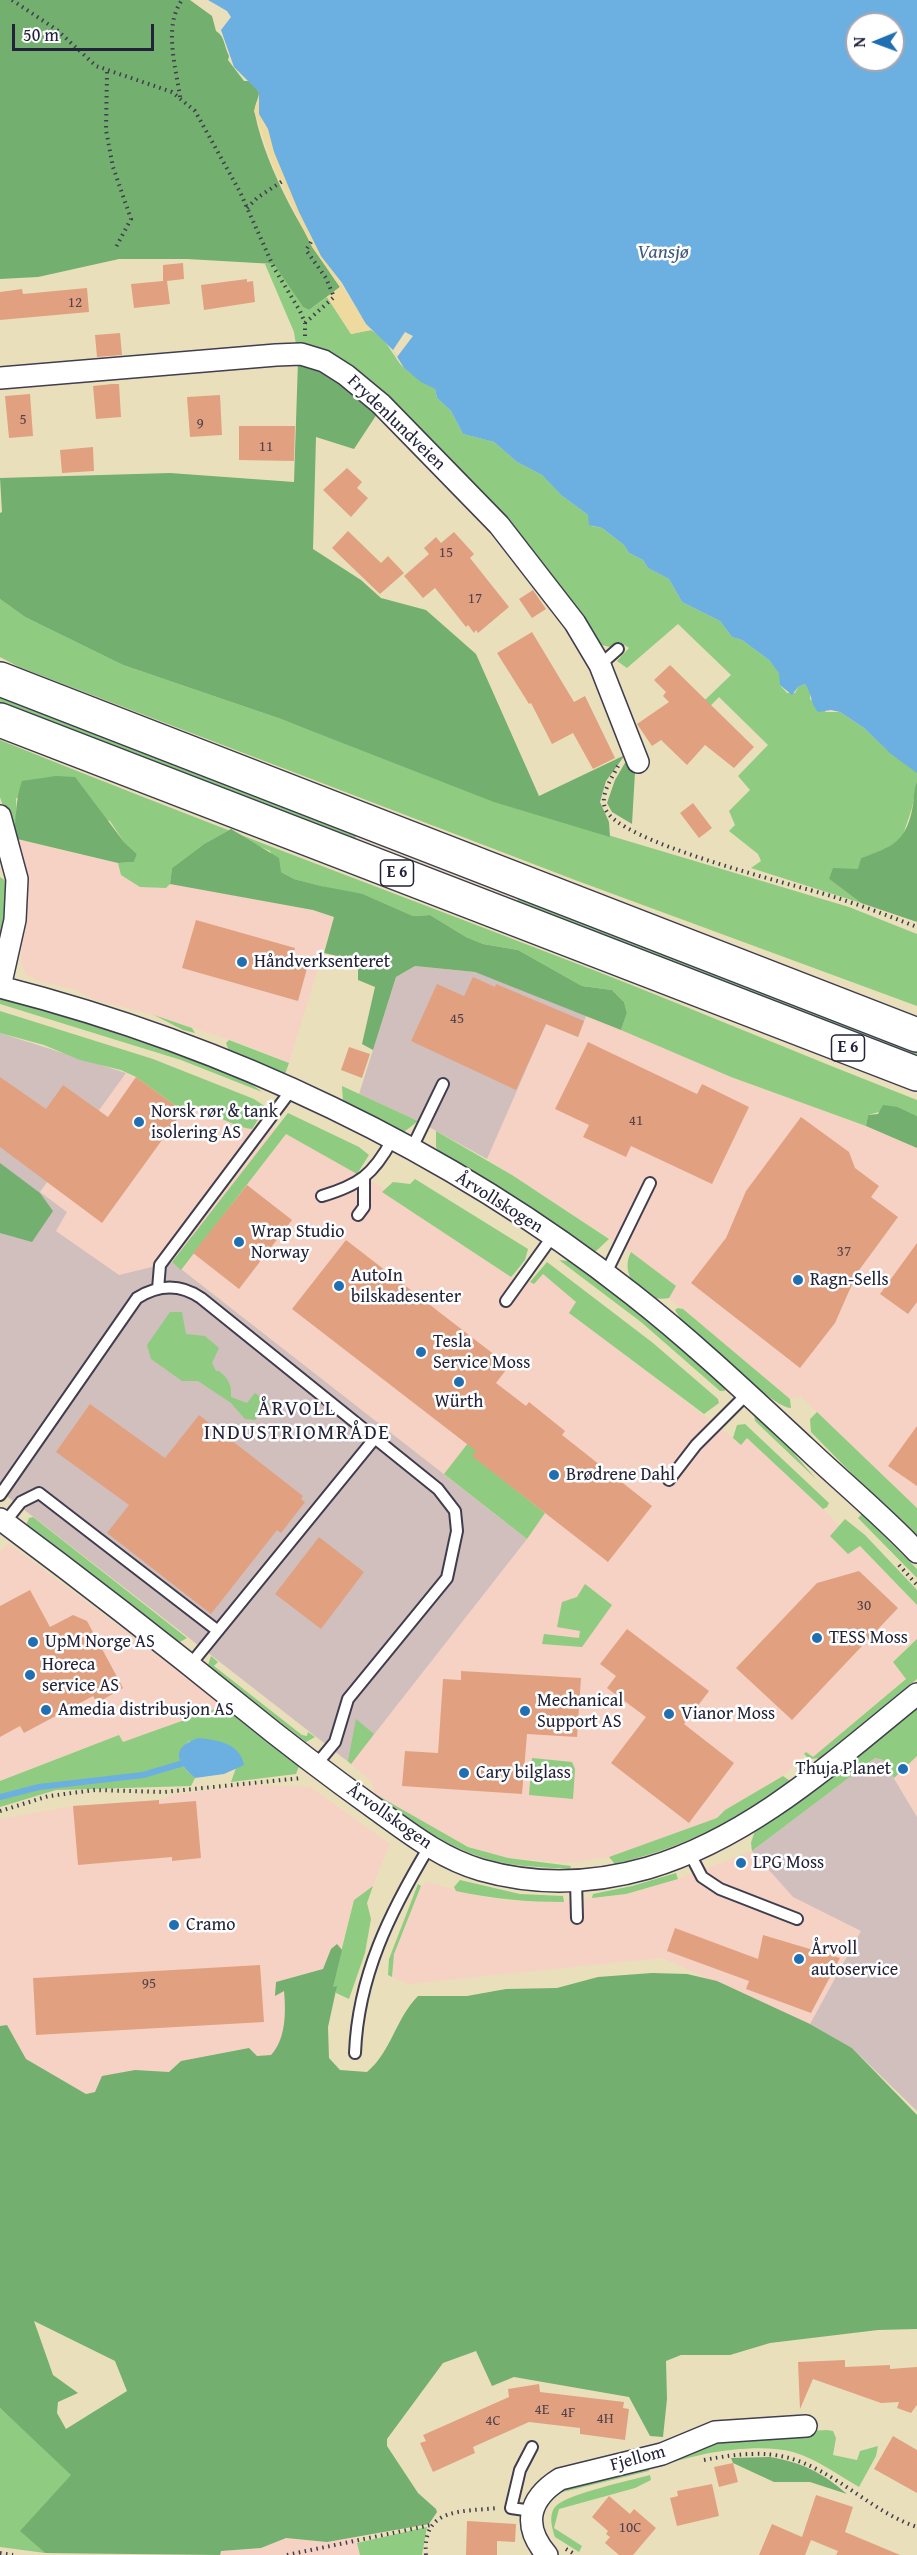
<!DOCTYPE html>
<html>
<head>
<meta charset="utf-8">
<style>
	body { margin:0 }
	#map { position:relative; width:917px; height:2555px; overflow:hidden; background:#eadfbb; font-family:"Gentium Book Plus",serif }
	canvas { display:block }
	.north { position:absolute; left:845px; top:12px; width:60px; height:60px; box-sizing:border-box; background:#fff; border:2px solid #a7a7b1; border-radius:50%; rotate:269deg; font-size:16px; font-weight:700; line-height:24px; text-align:center; color:#22223b }
	.north::after { content:''; display:block; margin:auto; width:21px; height:27px; background:#1f6fb2; clip-path:polygon(50% 0,100% 100%,50% 72%,0 100%) }
	.scale { position:absolute; left:12px; top:24px; width:142px; height:27px; box-sizing:border-box; border:3px solid #22223b; border-top:0; padding-left:8px; font-size:18px; line-height:21px; white-space:nowrap; color:#22223b; -webkit-text-stroke:4px #fff; paint-order:stroke }
</style>
</head>
<body>
<div id="map">
<canvas width="917" height="2555"></canvas>
<div class="north">N</div>
<div class="scale">50 m</div>
</div>
<script>
const ctx = document.querySelector('canvas').getContext('2d');
ctx.lineJoin = 'round';
function fill(path, color) {
  ctx.fillStyle = color;
  ctx.fill(path, 'evenodd');
}
function stroke(path, color, width, dash) {
  ctx.strokeStyle = color;
  ctx.lineWidth = width;
  ctx.lineCap = dash ? 'butt' : 'round';
  ctx.setLineDash(dash || []);
  ctx.stroke(path);
}
function label(font, color, halo, rows, align = 'center') {
  ctx.font = font + ' "Gentium Book Plus",serif';
  ctx.lineWidth = 5;
  ctx.setLineDash([]);
  ctx.textBaseline = 'middle';
  ctx.strokeStyle = halo;
  ctx.fillStyle = color;
  for (const [text, x, y, turn = 0] of rows) {
    ctx.save();
    ctx.translate(x, y);
    ctx.rotate((+turn || 0) * Math.PI / 180);
    ctx.textAlign = isNaN(turn) ? turn : align;
    if (halo) ctx.strokeText(text, 0, 0);
    ctx.fillText(text, 0, 0);
    ctx.restore();
  }
}
fill(new Path2D(`
	M19,840L118,863L121,875L166,888L170,884L313,910L334,917L289,1063L254,1048L157,1016L95,1000L76,990L36,980L26,974L21,964L25,865Z
	M587,1014L731,1077L866,1126L917,1148V1508L800,1396L790,1399L669,1298L675,1286L631,1252L487,1159L546,1024L577,1037Z
	M126,1073L183,1111L188,1104L219,1115L239,1127L252,1129L260,1120L384,1188L383,1192L511,1277L534,1284L543,1274L577,1302L570,1313L741,1444L747,1437L823,1509L917,1605V1639L893,1662L906,1678L813,1757L806,1752L783,1776L725,1810L718,1818L609,1857L568,1863L508,1858L486,1853L452,1839L375,1794L372,1782L351,1764L527,1539L172,1262L119,1275L56,1231L67,1212L40,1193Z
	M8,1543L151,1650L226,1708L123,1743L119,1735L0,1781V1552Z
	M917,1722V1817L884,1760Z
	M253,1785L310,1787L390,1844L373,1886L354,1900L316,2043L271,2055L257,2056L249,2048L181,2061L169,2072L135,2070L95,2092L86,2094L26,2059L7,2025L0,2026V1819L73,1806L159,1800L176,1794Z
	M752,1851L793,1897L861,1931L810,2024L662,1958L408,1984L392,1977L394,1954L421,1886L427,1882L479,1896L512,1901L564,1902L626,1894L678,1879Z
	M356,2537L360,2555H220L221,2551L261,2548L286,2538L327,2542Z`), '#f6d2c4');
fill(new Path2D(`
	M415,966L475,972L587,1014L578,1037L546,1024L487,1159L418,1121L359,1094L396,977Z
	M0,1033L126,1073L40,1192L67,1212L56,1231L119,1275L172,1262L527,1539L351,1764L0,1491Z
	M875,1758L883,1760L917,1817V2111L852,2048L810,2024L861,1931L793,1897L752,1851Z`), '#d1bfbe');
fill(new Path2D(`
	M265,264H275L303,307L309,310L327,297L351,334L371,330C388,340 392,355 403,367C413,376 424,382 435,389L437,398L451,411L463,434L494,442L517,462L542,475L561,495L588,515L592,526L602,528L624,545L629,553L643,560L648,568L669,579L682,602L720,621L732,637L742,640L769,660L780,673V685L787,693H795L798,687L805,684L810,691V699L826,712H840L864,728L886,749L917,756V781L912,808L902,838L883,851L861,858L859,869L829,879L861,903L751,868L761,861L758,854L729,831L735,825L729,811L750,790L738,776L768,745L719,697L691,726L685,719L731,675L678,624L627,668L617,661L629,648L620,642L610,647L597,644L501,522L296,345L294,332Z
	M0,599L25,617L123,665L281,719L534,813L849,907L917,934V1006L575,880L19,667L0,657Z
	M0,695L357,832L354,843L0,706Z
	M0,740C182,814 366,882 549,953C673,1000 794,1052 917,1100V1116L898,1107L868,1115L866,1126L731,1077L621,1030L627,1013L624,1002L612,990L582,986L518,950L483,944L466,937L430,915L413,916L363,894L343,892L294,879L281,872L270,851L249,842L231,829L204,844L172,868L170,884L166,888L140,887L121,875L118,863L134,862L137,854L124,842L110,821L16,798L17,822L13,838L0,797Z
	M0,877L6,881L9,902L0,951Z
	M519,896L917,1048V1060L516,904Z
	M0,998C62,1015 123,1035 183,1057C209,1066 241,1074 262,1092L181,1060L0,1004Z
	M0,1011L153,1059L254,1099L266,1107L252,1129C231,1127 210,1110 188,1104L183,1111L136,1077L121,1070L80,1060L44,1045L0,1033Z
	M154,1015L192,1028L195,1033L183,1030Z
	M229,1040L289,1063L285,1074L229,1051L226,1043Z
	M342,1086L418,1121L404,1132L400,1131L343,1101Z
	M288,1113L359,1147L369,1155L357,1174L286,1134L181,1270L172,1262Z
	M436,1131L512,1175L609,1239L595,1252L588,1248L441,1155L436,1147Z
	M415,1179L528,1249L525,1260L513,1275L511,1277L382,1192L393,1182L410,1184Z
	M631,1252L676,1286L669,1298C644,1304 618,1276 631,1252Z
	M559,1260L568,1261L612,1292L723,1384L725,1391H720L641,1322Z
	M547,1262L653,1343L718,1399L719,1403L704,1414L569,1313L576,1302L543,1274L534,1284L530,1282Z
	M678,1308L683,1309L790,1399L791,1408C775,1409 702,1339 684,1324L675,1310Z
	M170,1312H182L186,1334L205,1336L219,1348L212,1363L216,1371H219C228,1378 232,1385 231,1397L247,1403L255,1393L270,1404L255,1420L245,1419L231,1403L198,1381H182L151,1359L147,1345Z
	M500,1402L510,1408L473,1456L545,1513L527,1539L444,1474Z
	M817,1412L917,1508V1540L811,1432L810,1419Z
	M754,1415L791,1450L816,1479L755,1421Z
	M745,1424L829,1503L827,1507L823,1509L747,1438L741,1445L733,1438L737,1425Z
	M862,1514L917,1569V1578L858,1518Z
	M33,1517L187,1638L180,1642L169,1635L25,1528L29,1518Z
	M845,1519L865,1535L917,1590V1605L860,1546L848,1554L830,1536Z
	M585,1584L612,1605L582,1647L542,1644L544,1634L579,1638L580,1631L557,1627L562,1602L577,1597Z
	M917,1639V1679L821,1758L809,1759L804,1754L806,1752L813,1757L906,1679L893,1662Z
	M211,1656L218,1662L214,1666L302,1735L307,1736L308,1732L315,1737L306,1742L214,1672L208,1665Z
	M221,1707L226,1708L299,1766L296,1774L231,1782L236,1768L189,1741C173,1757 180,1765 195,1778L191,1786L56,1790L0,1807V1781L119,1735L123,1742Z
	M917,1707V1756L894,1778L883,1760L875,1758L752,1851L751,1843L755,1830L834,1775Z
	M356,1719L374,1734L351,1764L348,1761Z
	M532,1758L572,1762L575,1769L573,1799L529,1795Z
	M783,1776L790,1781C733,1823 684,1847 615,1864L609,1857L717,1818L725,1810Z
	M375,1794L468,1847L508,1858L571,1866L570,1869C542,1867 514,1867 487,1859C446,1847 408,1819 375,1794Z
	M676,1873L678,1879L626,1894L592,1898L593,1894L632,1886Z
	M460,1880L520,1894L563,1896L564,1902C528,1902 492,1899 456,1891L454,1887Z
	M418,1884L421,1886L394,1954L392,1977L388,1975L389,1959Z
	M373,1886L367,1903L371,1919L365,1953L349,1999L336,1993V1987L332,1988L354,1900Z
	M0,2408L72,2475L21,2531L45,2553L0,2547Z
	M827,2430L833,2431L836,2438L833,2455L857,2460L860,2451L878,2446L876,2456L859,2487C838,2475 817,2459 793,2452C758,2442 693,2453 660,2467L658,2462L698,2446L753,2434Z
	M648,2465L649,2471L559,2493L551,2500L546,2498L559,2487Z
	M650,2475L651,2480L635,2488L559,2509L554,2528L582,2546L579,2552L555,2537C552,2528 548,2514 556,2506C567,2494 632,2480 650,2475Z
	M427,2527L422,2555H360L357,2543Z`), '#8fcb81');
fill(new Path2D(`
	M0,0H190L212,16L216,31C225,36 224,47 229,56L228,60L244,81H250L259,92C259,99 253,107 255,114C266,170 307,240 340,287L309,310L303,307L274,264L187,259H119L38,277L0,279Z
	M298,361L314,364L379,411L354,449L316,437L313,549L361,580L381,598L426,610L476,654L539,796L625,755L606,781L600,802L609,822L610,837L494,802L281,719L123,665L25,617L0,599V513L2,512L0,478L170,473L294,482Z
	M629,756L635,772L632,824L612,812L607,803L615,780Z
	M56,776L75,777L124,842L137,854L134,862L118,863L13,838C17,818 15,800 22,781Z
	M917,781V922L861,903L829,879L833,868L858,869L861,858C893,847 907,841 913,805C914,797 914,789 917,781Z
	M231,829L279,858L281,872L294,879L321,886L363,894L413,916L430,915L466,937L483,944L518,950L582,986L612,990L624,1002L627,1013L621,1030L475,972L415,966L396,977L373,1050L362,1044L375,987L358,980V966L351,959L324,953L334,917L313,910L170,884L172,868L204,844Z
	M883,1105L898,1107L917,1116V1148L866,1126L868,1115L878,1114Z
	M0,1163L40,1193L53,1211L32,1242L0,1233Z
	M337,1944L342,1950L333,1987L337,1986L328,2027L329,2058L340,2070L367,2072C391,2052 396,2018 418,1996H467L506,1989L557,1988L598,1977L652,1973L687,1974L717,1981L810,2024L852,2048L917,2115V2329L878,2330L770,2343L730,2355H681L666,2361L667,2399L663,2437L650,2436L629,2397L514,2377L492,2386L476,2351L443,2363L387,2439V2446L418,2493L436,2509L437,2512L429,2524L327,2542L286,2538L261,2548L221,2551L220,2555L45,2553L20,2531L71,2475L0,2408V2026L7,2025L26,2059L86,2094L95,2092L102,2076L135,2070L169,2072L181,2061L249,2048L257,2056L271,2055C286,2039 286,2012 284,1991L275,1996L276,1982L323,1969L331,1949ZM34,2321L115,2361L127,2391L66,2429L57,2413L58,2402L78,2393L53,2375Z
	M770,2457C801,2462 823,2473 847,2494L810,2482H774L733,2463L731,2458Z`), '#73af6f');
fill(new Path2D(`
	M259,96L263,123L268,129L274,152L312,240L371,330L351,334L327,297L340,287L312,247L274,169L254,111Z`), '#eeda9e');
fill(new Path2D(`
	M208,0H917V773L891,754L864,728L840,712L831,710L818,712C810,703 812,693 805,684L798,687L792,695L780,685L779,673L769,660L742,640L732,637L720,621L682,602L669,579L648,568L643,560L629,553L624,545L602,528L589,525L588,515L561,495L542,475L517,462L494,442L463,434L451,411L437,398L435,389L421,382L404,368L393,350L366,324L342,283L321,256L299,212L274,152L268,129L259,114V92L234,67L221,30L231,17L227,11ZM857,24H893V60H857Z
	M198,1738C217,1740 240,1743 244,1765L224,1774L195,1778C176,1762 170,1748 198,1738Z`), '#6cafe1');
fill(new Path2D(`
	M405,332L413,336L397,357L393,350Z`), '#eadfbb');
stroke(new Path2D(`
	M0,1797L39,1787L143,1775L187,1762`), '#6cafe1', 6);
fill(new Path2D(`
	M183,263L184,279L167,281L170,304L134,308L131,284L163,281V265Z
	M247,279V282L253,281L255,302L204,310L201,285Z
	M87,288L89,312L0,320V292L22,289L23,294Z
	M120,333L122,355L97,357L95,335Z
	M112,384H119L121,417L96,419L93,386Z
	M30,394L33,436L9,438L5,396Z
	M220,395L222,435L190,437L187,397Z
	M239,426H295L294,461L239,460Z
	M93,447L94,471L62,473L60,450Z
	M347,468L362,482L357,488L368,498L351,517L323,490Z
	M348,531L381,563L388,556L404,573L380,594L332,548Z
	M454,532L474,554L470,558L509,607L478,633L476,630L474,633L468,625L466,627L435,588L423,598L404,576L429,554L424,548L436,537L441,543Z
	M533,590L546,609L532,618L519,599Z
	M532,632L574,702L585,696L615,758L593,769L573,733L552,744L531,703L529,704L497,653Z
	M670,665L754,747L734,768L705,745L687,765L661,740L652,746L637,724L669,702L663,696L666,692L654,680Z
	M693,803L712,828L699,838L680,813Z
	M196,920L295,948L292,960L308,965L298,1001L182,968Z
	M473,977L495,987L496,984L584,1021L578,1037L546,1024L516,1090L411,1041L437,984L464,996Z
	M588,1042L697,1094L702,1084L749,1107L712,1184L631,1146L626,1157L583,1137L589,1125L555,1109Z
	M349,1047L370,1054L362,1078L341,1070Z
	M0,1077L46,1109L63,1085L108,1117L136,1077L183,1111L102,1223L0,1147Z
	M801,1117L849,1152L855,1168L879,1186L871,1197L898,1217L857,1273L835,1323L800,1368L691,1283L726,1238L746,1191Z
	M247,1185L292,1220L239,1289L193,1253Z
	M346,1240L509,1366L496,1383L526,1406L529,1402L565,1431L562,1435L652,1506L608,1562L472,1456L476,1451L292,1309Z
	M917,1243V1302L908,1314L880,1294Z
	M90,1404L165,1458L199,1415L303,1496L301,1499L305,1502L281,1533L277,1530L211,1614L107,1533L129,1505L56,1452Z
	M917,1426V1486L888,1466Z
	M319,1537L364,1572L321,1629L275,1594Z
	M859,1571L898,1608L792,1720L736,1668L817,1583Z
	M30,1590L50,1627L73,1615L87,1621L123,1688L97,1703L93,1696L24,1733L20,1726L0,1737V1606Z
	M627,1629L709,1691L684,1724L734,1763L689,1823L611,1763L646,1717L607,1688L616,1676L600,1664Z
	M461,1671L581,1678L577,1737L527,1734L522,1794L402,1786L405,1751L438,1753L443,1679L461,1680Z
	M159,1800V1804L196,1801L201,1858L172,1861V1857L78,1865L73,1806Z
	M675,1928L758,1959L763,1935L840,1958L811,2013L746,1989L749,1981L667,1951Z
	M260,1965L264,2022L36,2035L33,1978Z
	M845,2360V2367L890,2365V2369L917,2367V2405L911,2413L897,2408L899,2402L881,2403L813,2379L800,2409L798,2362Z
	M539,2384L540,2392L624,2402L623,2408L629,2409L625,2440L580,2434V2428L529,2422L473,2447L475,2453L433,2472L420,2443L426,2441L423,2435L509,2397L508,2389Z
	M893,2436L917,2450V2493L874,2469Z
	M733,2463L738,2482L719,2487L714,2467Z
	M712,2484L719,2516L677,2526L670,2498L678,2496L677,2491Z
	M816,2495L853,2507L845,2532L900,2555H836L838,2551L811,2540L805,2555H759L772,2524L802,2537Z
	M609,2496L630,2514L634,2509L656,2528L633,2555H619L605,2543L610,2537L606,2534L608,2531L592,2517Z
	M467,2521L516,2524L515,2542L497,2541V2555H466Z`), '#e1a180');
const service = new Path2D(`
	M600,665L618,649
	M411,1150L443,1084
	M322,1196C359,1185 373,1175 392,1140
	M358,1215L364,1207V1179
	M605,1275L650,1183
	M158,1289L160,1265L292,1089
	M506,1301L552,1237
	M669,1480L696,1445L747,1394
	M0,1495L137,1298C159,1284 181,1284 201,1298L438,1489L455,1511L457,1531L447,1578L348,1699L335,1742L316,1765
	M2,1526L21,1502L39,1493L218,1631
	M190,1665L375,1438
	M689,1852L702,1877L720,1889L797,1919
	M576,1881L577,1918
	M355,2053C358,1976 390,1912 429,1847
	M532,2447L520,2470L511,2508L532,2511`);
const minor = new Path2D(`
	M0,378L276,355L301,354L324,361L346,375L381,404L499,525L575,623L600,665L638,762
	M0,816L17,879L15,920L0,987
	M0,987C227,1045 448,1149 632,1294C692,1341 749,1395 805,1447C842,1482 882,1515 917,1552
	M0,1519C82,1580 163,1643 242,1707C286,1743 331,1777 377,1810C409,1833 442,1859 481,1870C537,1886 592,1884 648,1868C752,1837 834,1761 917,1694
	M547,2555C522,2526 528,2499 560,2479L662,2454L715,2432L806,2426`);
const motorway = new Path2D(`
	M0,679L917,1035
	M0,720L917,1074`);
stroke(service, '#403e4e', 14);
stroke(minor, '#403e4e', 24);
stroke(motorway, '#403e4e', 36);
stroke(new Path2D(`
	M12,0L57,30L96,66L172,92L195,111L240,192L274,268L300,311L305,323V336
	M107,72L106,130L113,167L131,219L115,249
	M180,97C176,67 163,27 182,0
	M247,208L257,198L284,180
	M305,323L334,297L326,278L306,250L311,242
	M618,766C612,778 600,794 605,808C616,842 792,884 831,896C860,905 889,916 917,927
	M899,1565L917,1585
	M0,1811L49,1796L95,1790L164,1792L302,1778
	M704,2460C777,2446 800,2455 860,2496C878,2508 896,2520 917,2527
	M566,2549L576,2555
	M0,2553L13,2555
	M287,2555L431,2525
	M426,2555C422,2507 462,2512 497,2508`), '#403e4e', 4, [1.5, 4.5]);
stroke(service, '#fff', 10);
stroke(minor, '#fff', 21);
stroke(motorway, '#fff', 33);
for (const [x, y, r, color] of [
	[242,962,6,"#1f6fb2"],
	[139,1122,6,"#1f6fb2"],
	[239,1242,6,"#1f6fb2"],
	[798,1280,6,"#1f6fb2"],
	[339,1286,6,"#1f6fb2"],
	[421,1352,6,"#1f6fb2"],
	[459,1382,6,"#1f6fb2"],
	[554,1475,6,"#1f6fb2"],
	[817,1638,6,"#1f6fb2"],
	[33,1642,6,"#1f6fb2"],
	[30,1675,6,"#1f6fb2"],
	[46,1710,6,"#1f6fb2"],
	[525,1711,6,"#1f6fb2"],
	[669,1714,6,"#1f6fb2"],
	[903,1769,6,"#1f6fb2"],
	[464,1773,6,"#1f6fb2"],
	[741,1863,6,"#1f6fb2"],
	[174,1925,6,"#1f6fb2"],
	[799,1959,6,"#1f6fb2"]
]) {
  const dot = new Path2D();
  dot.arc(x, y, r, 0, 2 * Math.PI);
  ctx.fillStyle = color;
  ctx.fill(dot);
  stroke(dot, '#fff', 2);
}
label('15px', '#52424c', null, [
	["12",75,303],
	["5",23,420],
	["9",200,424],
	["11",266,447],
	["15",446,553],
	["17",475,599],
	["45",457,1019],
	["41",636,1121],
	["37",844,1252],
	["30",864,1606],
	["95",149,1984],
	["4E",542,2410],
	["4F",568,2413],
	["4H",605,2419],
	["4C",493,2421],
	["10C",630,2528]
]);
for (const [x, y, w] of [
	[397,873,33],
	[848,1048,33]
]) {
  const box = new Path2D();
  box.roundRect(x - w / 2, y - 13, w, 26, 4.5);
  ctx.fillStyle = '#fff';
  ctx.fill(box);
  stroke(box, '#22223b', 1.5);
}
label('bold 16px', '#22223b', null, [
	["E 6",397,873],
	["E 6",848,1048]
]);
label('18px', '#22223b', '#fff', [
	["Frydenlundveien",396,423,44],
	["Årvollskogen",499,1203,32],
	["Årvollskogen",389,1817,35],
	["Fjellom",638,2459,-15]
]);
label('18px', '#22223b', '#fff', [
	["Håndverksenteret",254,962],
	["Norsk rør & tank",151,1112],
	["isolering AS",151,1133],
	["Wrap Studio",251,1232],
	["Norway",251,1253],
	["AutoIn",351,1276],
	["bilskadesenter",351,1297],
	["Ragn-Sells",810,1280],
	["Tesla",433,1342],
	["Service Moss",433,1363],
	["Würth",459,1402,"center"],
	["Brødrene Dahl",566,1475],
	["TESS Moss",829,1638],
	["UpM Norge AS",45,1642],
	["Horeca",42,1665],
	["service AS",42,1686],
	["Mechanical",537,1701],
	["Support AS",537,1722],
	["Amedia distribusjon AS",58,1710],
	["Vianor Moss",681,1714],
	["Thuja Planet",891,1769,"right"],
	["Cary bilglass",476,1773],
	["LPG Moss",753,1863],
	["Cramo",186,1925],
	["Årvoll",811,1949],
	["autoservice",811,1970]
], 'left');
label('italic 20px', '#405a7d', '#fff', [
	["Vansjø",663,253]
]);
ctx.letterSpacing = '1.5px';
label('21px', '#22223b', '#fff', [
	["ÅRVOLL",297,1410],
	["INDUSTRIOMRÅDE",297,1434]
]);
ctx.letterSpacing = '0px';
</script>
</body>
</html>
